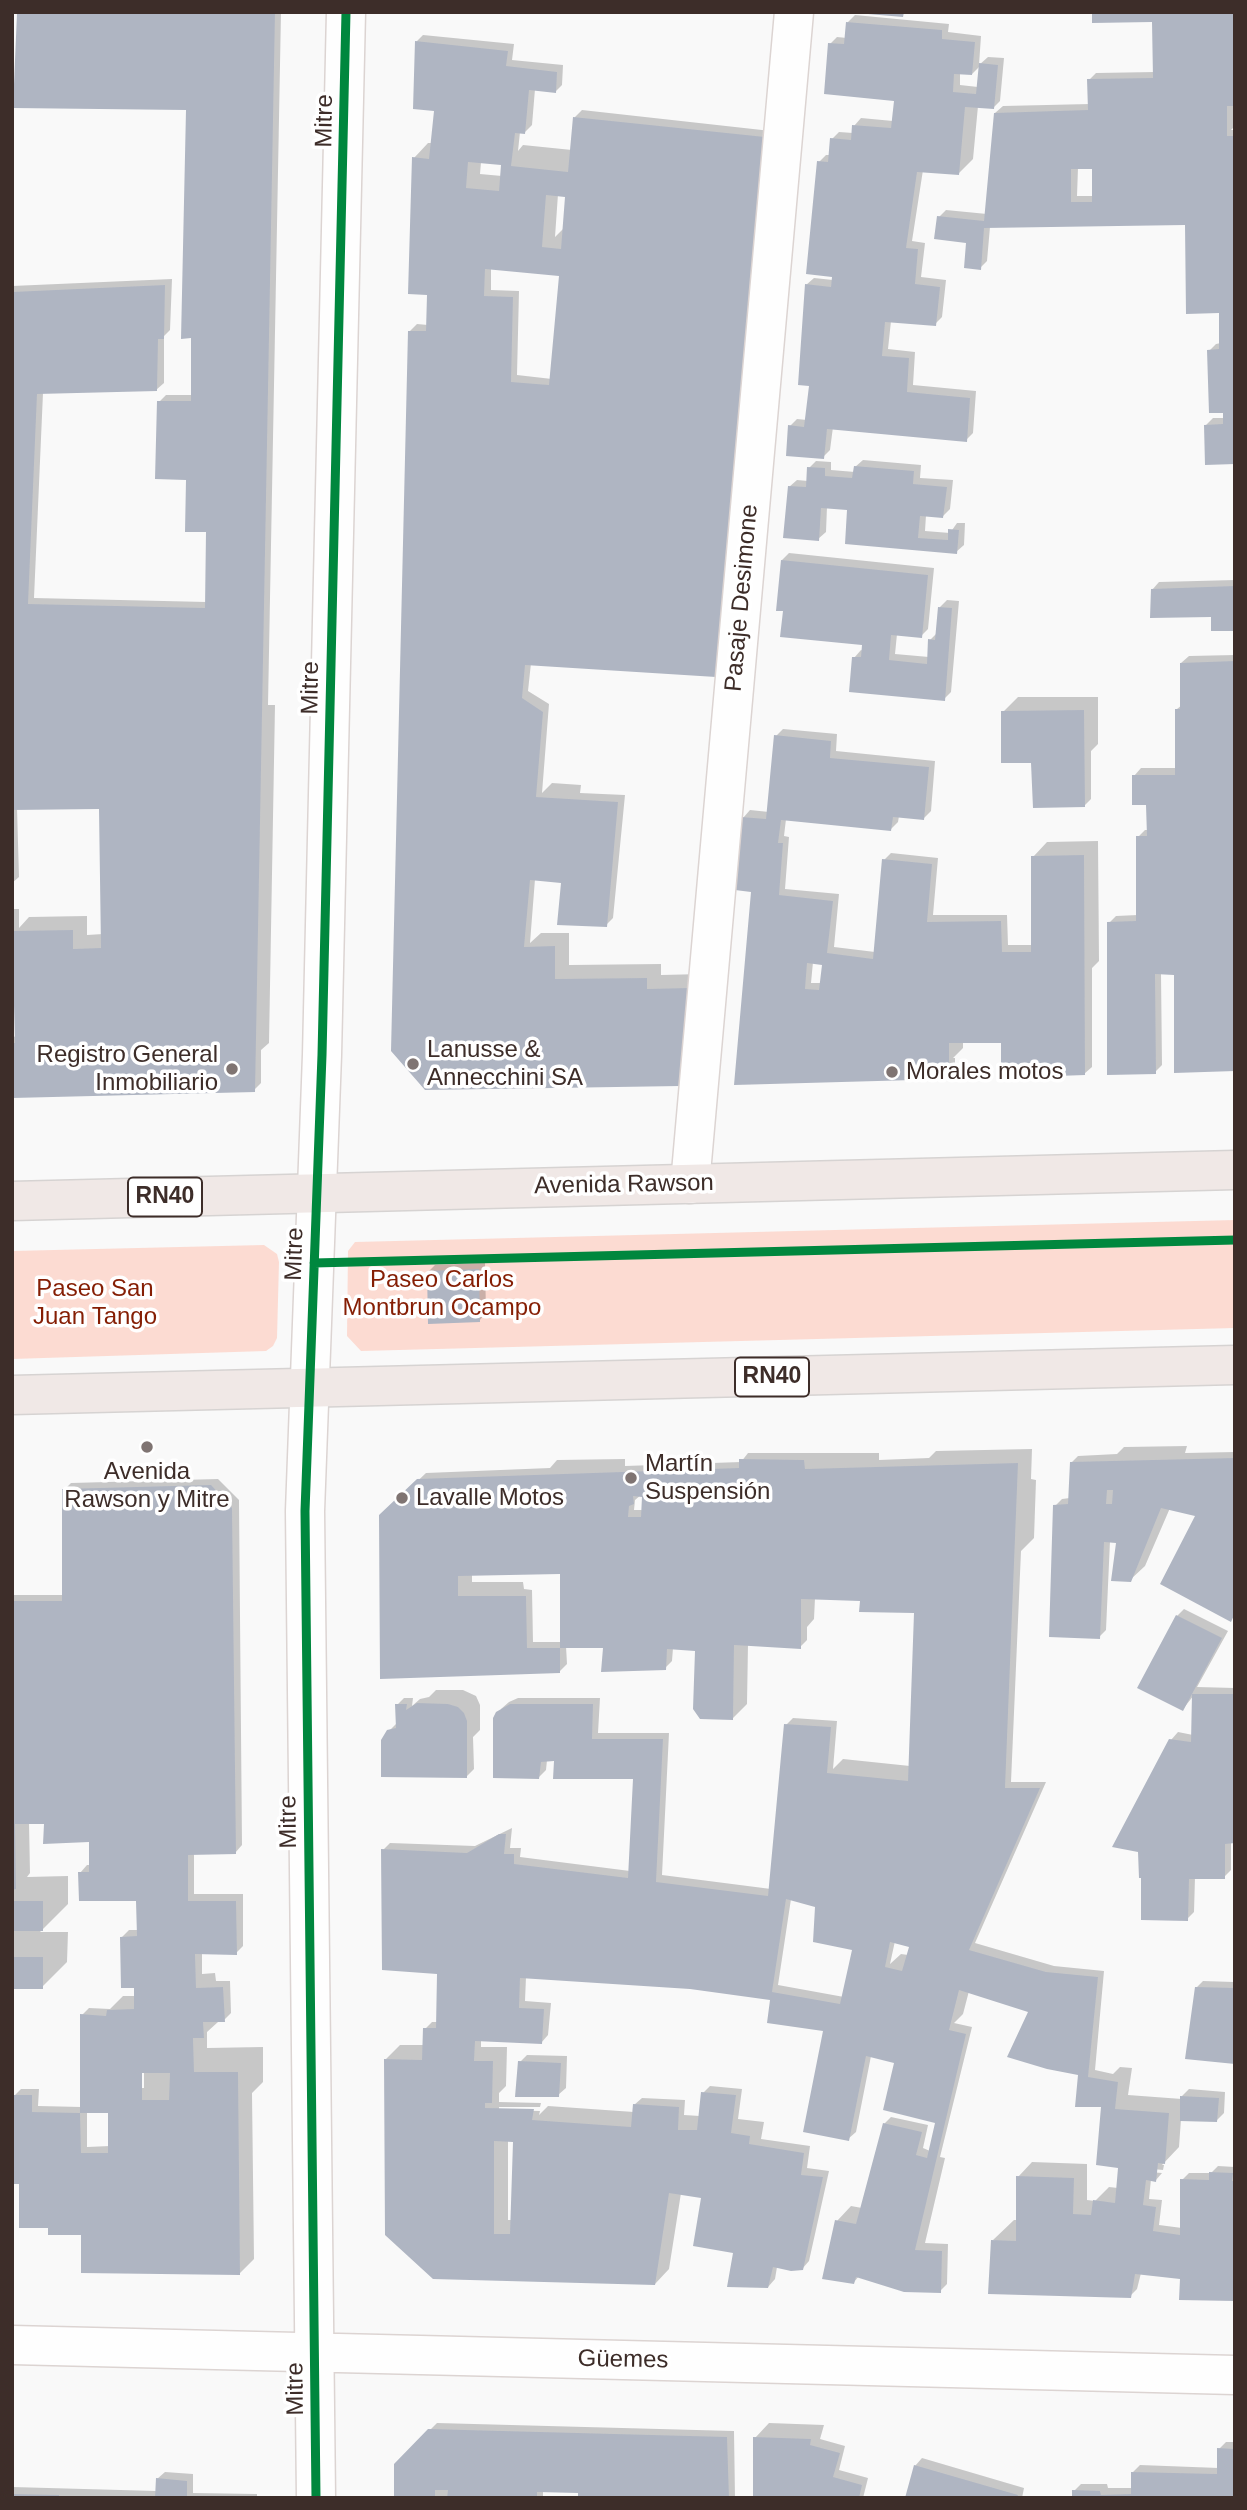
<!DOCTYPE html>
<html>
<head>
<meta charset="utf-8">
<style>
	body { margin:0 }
	#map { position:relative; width:1247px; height:2510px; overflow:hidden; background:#f9f9f9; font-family:Helvetica,sans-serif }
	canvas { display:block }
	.frame { position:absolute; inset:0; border:14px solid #3d2d29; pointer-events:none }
</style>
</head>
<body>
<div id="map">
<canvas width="1247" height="2510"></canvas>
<div class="frame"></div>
</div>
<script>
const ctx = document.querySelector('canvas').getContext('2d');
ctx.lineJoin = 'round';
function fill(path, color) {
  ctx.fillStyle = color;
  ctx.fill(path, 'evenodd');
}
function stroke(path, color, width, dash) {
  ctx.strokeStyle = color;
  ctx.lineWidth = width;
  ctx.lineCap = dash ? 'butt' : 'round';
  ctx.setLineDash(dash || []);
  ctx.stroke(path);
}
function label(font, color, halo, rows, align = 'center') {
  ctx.font = font + ' Helvetica,sans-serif';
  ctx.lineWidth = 7;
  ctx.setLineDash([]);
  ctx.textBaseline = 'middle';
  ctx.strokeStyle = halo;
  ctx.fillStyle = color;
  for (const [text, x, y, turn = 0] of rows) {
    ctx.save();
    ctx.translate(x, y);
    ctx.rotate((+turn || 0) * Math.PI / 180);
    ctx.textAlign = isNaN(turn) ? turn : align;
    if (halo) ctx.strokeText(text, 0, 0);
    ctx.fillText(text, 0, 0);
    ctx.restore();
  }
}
fill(new Path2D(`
	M1235,1220V1328L361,1351L347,1336L348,1251L355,1242Z
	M264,1245L277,1254L279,1262L277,1338L273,1346L266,1351L12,1359V1251Z`), '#fcdbd2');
fill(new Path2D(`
	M20,12H281L268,705H275L269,1043L261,1050V1083L254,1090L12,1096V1036L16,1037V1006H12V909H19V928L29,917L87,916V935L103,934L101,807L17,808L19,877L12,883V286L172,279L170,330L164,336V383L156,390L43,393L34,598L207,602L208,530L159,402L166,395H192L188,108Z
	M1235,12V126L1231,130H1235V462L1206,425L1213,418H1225L1209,351L1216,344L1221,343V311L1186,224L990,227L987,261L980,268L968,241L939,217L946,210L987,214L995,113L1003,106L1090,104L1089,80L1096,73L1155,72ZM1078,168H1094V196H1077Z
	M855,15L949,24L948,32L981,36L979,65L988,57L1004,58L1000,101L993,108L978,106L973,159L958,174L923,170L912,241L925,243L921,277L946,280L942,317L935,324L891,321L888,349L915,352L913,385L976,391L973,433L966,440L833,427L830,450L823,457L790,426L797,419L807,420L811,384L806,285L814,278L833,280L819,162L826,155H831L832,139L839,132L853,133L854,126L861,118L893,121L895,102L830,44L837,37L847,38L848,22ZM981,65L978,87L960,85V73L972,74Z
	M423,35L514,44L512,60L563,65L562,85L555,92L535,89L532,125L525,132H520L518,151L523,145L572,150L575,117L582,110L771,131L531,663L528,691L549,704L542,793L552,783L581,785L580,793L625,795L613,918L606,925L562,882L535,879L530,943L541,933H569V965L661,964V975L703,974L698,1032L426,1088L409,332L417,324L428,325L429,293L414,158L428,143H433L436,109L416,42ZM481,162L505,164L502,176L480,174ZM568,192L565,227L555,237L558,194ZM491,268L561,272L552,379L517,375L519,291L491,290Z
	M863,460L921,465L920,478L953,480L950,509L943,516L926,515L925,531L950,533L957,523H965L964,545L956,552L846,542L849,508L827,507L826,532L818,539L789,487L797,480L808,481L809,468L816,461L831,462V470L855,472V467Z
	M789,553L934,568L928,629L921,636L897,634L895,654L929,657L930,640L937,633L940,607L947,600L959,601L951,692L944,699L854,658L861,650L864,651V644L785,610L782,560Z
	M1235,580V629L1213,615L1152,590L1159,582Z
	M1235,655V1069L1176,973H1161L1162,1065L1155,1072L1109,923L1116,916L1138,915V837L1145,830H1148V803L1134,776L1141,768H1177V709L1182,705L1181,663L1189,656Z
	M1018,697H1098V744L1091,751V799L1084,806L1033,761L1003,712Z
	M783,729L837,734L836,751L935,761L931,811L924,818L899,816L898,822L890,830L786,819L784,836L789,837L785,889L839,894L834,947L875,952L884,860L891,853L938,858L933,915H1007L1008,945H1033V857L1047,842L1098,841L1099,961L1092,968V1067L1084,1074L1003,1041H963V1048L953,1058H955V1070L948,1077L736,1083L753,891L743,818L750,810L769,812L776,736ZM813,962L824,963L822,983H811Z
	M485,1263L486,1313L479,1321L428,1272L435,1265Z
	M1187,1446L1185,1453L1235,1452V1615L1230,1620L1198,1515L1170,1508L1145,1566L1130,1580L1118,1541H1110L1106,1630L1099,1637L1055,1506L1062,1499L1070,1498L1071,1463L1078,1456L1117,1454L1124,1447Z
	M1032,1449L1031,1479L1036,1480L1034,1538L1021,1551L1011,1782H1046L975,1943L1054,1966L1104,1971L1095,2070L1113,2074L1120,2067L1132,2068L1128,2095L1182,2099V2096L1189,2089L1225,2092L1224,2113L1217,2120L1181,2119L1179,2147L1162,2165H1164L1163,2170L1124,2166V2170L1162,2173L1156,2180L1151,2179L1149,2199L1162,2200L1159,2225L1182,2228V2180L1189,2173H1211L1218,2166L1235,2167V2299L1181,2277L1141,2273L1137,2289L1130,2296L993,2240L1014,2220H1017L1018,2177L1032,2162L1087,2164V2200L1095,2201L1109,2187L1118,2188L1120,2169L1104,2102L1031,2011L969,1991L963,2014L954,2023L972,2027L940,2157L945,2158L925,2243L948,2244L947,2284L940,2291L859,2276L854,2282L837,2221L851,2206L862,2208L884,2124L891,2117L928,2125L923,2148L930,2151L937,2122L898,2057L871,2056L856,2132L848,2139L825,2030L772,1999L690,1987L526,1977L525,2001L551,2003L548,2035L541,2043L481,2040V2047H507L506,2086L499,2093V2102L541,2103L540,2107H499V2110L540,2111L539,2115L548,2106L634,2112V2105L642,2098L685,2100L684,2115L700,2116L703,2093L710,2086L742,2089L738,2119L764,2122L761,2139L810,2146L807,2168L829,2171L809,2261L802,2269L777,2267L775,2279L768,2287L735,2252L703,2197L681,2193L669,2269L655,2284L434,2277L386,2059L400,2045H424L425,2029L432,2022H438L439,1972L383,1850L390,1843L475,1846L512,1828L510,1848H521L520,1857L630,1871L634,1778L556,1759L547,1760L546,1770L539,1777L501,1709L509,1702L518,1698H600L598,1733H669L662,1875L771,1889L786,1725L793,1718L837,1721L833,1769L843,1759L910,1766L916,1612L862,1599L815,1598L814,1619L807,1627V1640L800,1647L748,1644L747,1704L732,1719L700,1649L673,1648L672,1661L665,1668L605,1646H566L567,1664L559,1672L382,1677L381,1516L426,1473L550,1468L557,1460L625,1459V1466L741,1462L748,1453H879V1460L929,1458L936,1451ZM641,1495H644L643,1510H634L635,1500ZM566,1571L562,1642H533L532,1590L524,1589L523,1582H472V1574ZM791,1899L815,1905L854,1949L844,1997L778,1985ZM895,1941L911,1946L908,1955L901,1954L890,1964ZM508,2140H515L513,2220H508Z
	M218,1479L239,1500L242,1845L235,1853H194V1894H243V1946L236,1953L202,1952V1974L215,1973L216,1981H230L231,2013L224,2020L218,2022L207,2032V2048L263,2047V2082L252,2093L254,2259L240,2273L83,2231L49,2226L21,2182L14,2096L21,2089H39L38,2106L82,2107V2015L89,2008L110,2009L123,1996H136L122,1937L129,1930H138V1899L80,1873L87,1865H91V1841L45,1822H29L30,1873L27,1877L68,1876V1904L40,1932H68L67,1962L42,1987H12V1595H64V1490L71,1483ZM140,2065H144V2088H140ZM87,2111H110V2146L87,2147Z
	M1184,1609L1228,1631L1197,1687L1235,1688V1841L1231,1842V1870L1224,1877H1195L1194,1912L1187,1919L1171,1740L1178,1732L1193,1735L1194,1695L1183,1709L1140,1687L1177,1616Z
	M436,1690H463L476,1696L480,1705V1730L473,1737L474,1769L467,1776L388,1732L396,1724L397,1705L404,1698H413L412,1706L420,1699L429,1697Z
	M1235,1969V2062L1196,1988L1203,1981L1234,1982Z
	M527,2055L567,2056L566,2088L558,2095L520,2062Z
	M437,2423L734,2431L735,2498H580V2492L543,2491V2498H396L395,2465Z
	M769,2423L824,2425L820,2439L845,2446L839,2470L868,2478L863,2498H754L755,2438Z
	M1226,2442H1235V2498H1073L1074,2491L1081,2484H1107L1108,2488H1132L1133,2472L1140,2465L1219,2468V2449Z
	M922,2458L1024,2488L1022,2498H907L915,2466Z
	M165,2472L193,2474V2493L257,2494V2498H12V2487L157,2491V2479Z`), '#0003');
fill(new Path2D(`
	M275,12L255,1092L12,1098V1043H15L12,931L73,930V949L101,948L99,809L12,810V292L165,285L164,339H158L157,391L37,394L28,604L205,608L206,532H185L186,480L155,479L157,401H191V338L181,339L186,110L13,108L17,13Z
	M868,12H904L903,17L868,14Z
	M1092,12H1235V106H1227V136H1235V464L1205,465L1204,425L1223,424V413H1209L1207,350L1219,349V313L1186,314L1185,225L984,228L981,270L964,268L966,243L934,239L937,216L984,221L994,113L1088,110L1087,79L1153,78L1152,22L1092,23ZM1071,169H1092V202H1071Z
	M846,22L942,30V39L975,42L972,75L954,74L953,92L976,94L979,63L998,65L994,109L965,107L959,175L917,172L906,248L918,249L915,284L940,287L936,326L885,322L882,356L909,358L907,392L970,398L967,442L827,429L824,459L786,456L788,425L804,427L809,386L798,385L805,284L831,287L832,277L806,274L817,161L828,162L830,138L851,140L852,125L891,128L894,101L824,94L828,43L844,44Z
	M415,41L508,51L506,66L557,72L556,93L529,90L525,134L515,133L511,166L568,172L573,117L765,137L716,677L525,665L522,698L543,712L536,797L618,802L607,927L557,925L561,883L530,880L524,947L555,946V979L647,978V989L689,988L680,1086L425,1090L391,1051L408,331H426L427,295L408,294L412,157L429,159L434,111L413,109ZM468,162L501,165L499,191L466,188ZM546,195L565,197L561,249L542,247ZM485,269L559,276L549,385L511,382L513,297L484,296Z
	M854,466L914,471L913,484L947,487L943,518L920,516L918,538L948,540V529L959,530L957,554L845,544L847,510L821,508L819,541L783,538L788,486L806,487L807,467L825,468V476L852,478Z
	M781,560L928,575L922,638L891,635L889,660L927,664L928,639L935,640L938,607L952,608L945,701L849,692L852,657H861L862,645L780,637L783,611H776Z
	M1235,586V631H1211V617L1150,618L1151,589Z
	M1235,661V1071L1174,1073V975L1155,974L1156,1074L1107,1075V922L1136,921V836H1147L1146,805H1132V775H1175V709H1180V663Z
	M1084,710L1085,807L1033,808L1031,763H1001V711Z
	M774,735L831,741L830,758L929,767L924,820L893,817L891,831L781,820L778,843H783L779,895L833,901L827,953L873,959L882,859L932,864L927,922L1001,921L1002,952H1031V856L1084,855L1085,1075L1001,1078V1043H949V1079L734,1085L751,892L735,890L741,817L766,819ZM807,963L822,965L819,990L805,989Z
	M479,1269L480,1322L428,1324L427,1271Z
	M1235,1458V1613L1231,1622L1160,1584L1195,1516L1161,1508L1131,1582L1111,1581L1116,1543L1104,1542L1100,1639L1049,1637L1053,1505L1068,1504L1070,1462ZM1107,1490H1113L1112,1504H1106Z
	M739,1459L804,1460L805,1469L1018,1463L1005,1788H1040L969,1950L1046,1972L1098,1977L1088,2077L1118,2082L1115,2109L1169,2113L1165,2164L1158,2163L1156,2182L1146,2180L1143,2205L1156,2207L1153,2231L1180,2235V2179L1209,2180V2172L1233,2173L1232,2181H1235V2301L1179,2300L1180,2279L1135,2274L1131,2298L988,2294L991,2240L1016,2241V2176L1074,2178L1073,2214L1091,2215L1093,2200L1115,2203L1118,2168L1096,2165L1101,2107H1075L1078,2075L1047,2069L1007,2057L1028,2012L959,1990L949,2030L966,2034L915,2250L942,2251L941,2293L904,2292L856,2277L854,2284L822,2279L835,2220L856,2224L883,2123L922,2132L916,2155L927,2158L935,2123L883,2110L894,2063L866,2056L849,2141L803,2132L823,2031L767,2023L770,2000L690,1989L520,1978L519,2008L544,2009L542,2044L475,2041L474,2061H493L492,2103H485V2108L534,2109L532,2120L631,2127L633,2104L679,2107L678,2130H697L701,2092L736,2095L731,2133L750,2136L749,2144L804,2153L801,2175L823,2177L803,2270L791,2271L773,2267L768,2288L727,2287L733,2253L693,2246L701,2198L669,2193L655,2285L433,2279L385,2235L384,2059L422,2060L423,2028H436L437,1974L382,1970L381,1849L467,1853L499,1834H506L504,1854H514V1864L628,1878L633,1779H553L554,1761L541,1762L539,1779L493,1778V1718L496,1712L510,1704H593L592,1739H663L656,1882L768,1896L784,1724L831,1727L827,1773L908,1781L914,1613L859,1612L860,1601L801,1599V1649L734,1645L733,1720L700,1719L693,1709L695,1651L667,1649L666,1670L601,1672L603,1648H560V1574L458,1576V1596H526L527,1648H560V1673L380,1679L379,1515L417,1479L739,1468ZM633,1496L642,1497L641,1517H628L629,1506L634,1504ZM786,1899L815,1907L813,1942L852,1950L840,2004L772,1992ZM890,1942L909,1947L902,1971L885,1967ZM494,2141L513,2142L510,2234H494Z
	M211,1485L232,1508L236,1854L188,1855V1901H236L237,1955L195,1954L196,1988L223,1987L225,2022H203L204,2038H193L194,2072H238L240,2275L81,2273V2235H48V2228H19V2184H12V2095H32V2112L80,2113L81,2153H108V2113H80V2014L106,2016L107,2010L134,2009V1988H121L120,1937L137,1936L136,1901H79L78,1872H89V1842L43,1844L44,1824H15L16,1889L12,1890V1601H62V1489ZM142,2073H170L169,2100H142Z
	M1176,1615L1222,1638L1192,1694H1235V1843L1225,1844V1879H1189L1188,1921L1141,1920V1878H1139L1138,1852L1112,1847L1169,1739L1191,1742L1192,1694L1183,1711L1137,1688Z
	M417,1703L448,1704L458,1707L464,1713L467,1721V1778L381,1777V1740L387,1730L396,1728L395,1704H407L406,1710Z
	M12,1901H43V1931H12Z
	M12,1957H43V1989H12Z
	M1195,1987L1235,1988V2064L1185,2059Z
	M518,2061L561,2063L559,2097H515Z
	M1180,2096L1219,2098L1217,2122L1180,2121Z
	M428,2429L727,2437L729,2498H578V2493L537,2492V2498H447L448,2490H435V2498H394V2464Z
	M753,2437L811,2439L810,2445L840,2453L833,2477L862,2485L859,2498H753Z
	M1217,2448L1235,2449V2498H1072V2490L1100,2491L1101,2495L1131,2494V2472L1217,2474Z
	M914,2465L1018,2495L1017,2498H905Z
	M156,2478L187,2481V2498H155Z
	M12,2494L59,2495V2498H12Z`), '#afb5c2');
const street = new Path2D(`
	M690,1184L794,12
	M12,2345L1235,2375
	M316,2498L305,1511L322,1055L346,12`);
const primary = new Path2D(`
	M12,1201L1235,1170
	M12,1395L1235,1365`);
stroke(street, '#dcd4d2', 41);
stroke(primary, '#d6d3d2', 41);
stroke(street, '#fefefe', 38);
stroke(primary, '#f0e8e6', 38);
stroke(new Path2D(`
	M314,1263L1235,1240
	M316,2498L305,1511L322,1055L346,12`), '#00873e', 9);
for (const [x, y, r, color] of [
	[413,1064,7,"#7f7472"],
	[232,1069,7,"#7f7472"],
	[892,1072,7,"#7f7472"],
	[147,1447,7,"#7f7472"],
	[631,1478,7,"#7f7472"],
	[402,1498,7,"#7f7472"]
]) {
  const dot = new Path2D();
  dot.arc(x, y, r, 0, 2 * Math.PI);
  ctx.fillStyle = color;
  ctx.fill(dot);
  stroke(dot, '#fff', 2.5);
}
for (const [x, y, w] of [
	[165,1197,74],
	[772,1377,74]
]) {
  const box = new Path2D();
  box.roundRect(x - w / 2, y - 19.5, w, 39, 5);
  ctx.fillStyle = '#fff';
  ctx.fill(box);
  stroke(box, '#3d2d29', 2);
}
label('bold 23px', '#3d2d29', null, [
	["RN40",165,1197],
	["RN40",772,1377]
]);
label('24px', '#3d2d29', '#fff', [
	["Mitre",325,121,-89],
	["Pasaje Desimone",742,598,-85],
	["Mitre",311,688,-89],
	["Avenida Rawson",624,1185,-1],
	["Mitre",295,1254,-88],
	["Mitre",289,1822,-91],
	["Güemes",623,2360,1],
	["Mitre",296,2389,-91]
]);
label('24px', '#3d2d29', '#fff', [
	["Lanusse &",427,1050],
	["Annecchini SA",427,1078],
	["Registro General",218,1055,"right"],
	["Inmobiliario",218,1083,"right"],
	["Morales motos",906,1072],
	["Martín",645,1464],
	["Suspensión",645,1492],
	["Avenida",147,1472,"center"],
	["Rawson y Mitre",147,1500,"center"],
	["Lavalle Motos",416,1498]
], 'left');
label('24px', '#851e04', '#fff', [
	["Paseo Carlos",442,1280],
	["Montbrun Ocampo",442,1308],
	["Paseo San",95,1289],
	["Juan Tango",95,1317]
]);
</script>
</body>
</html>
